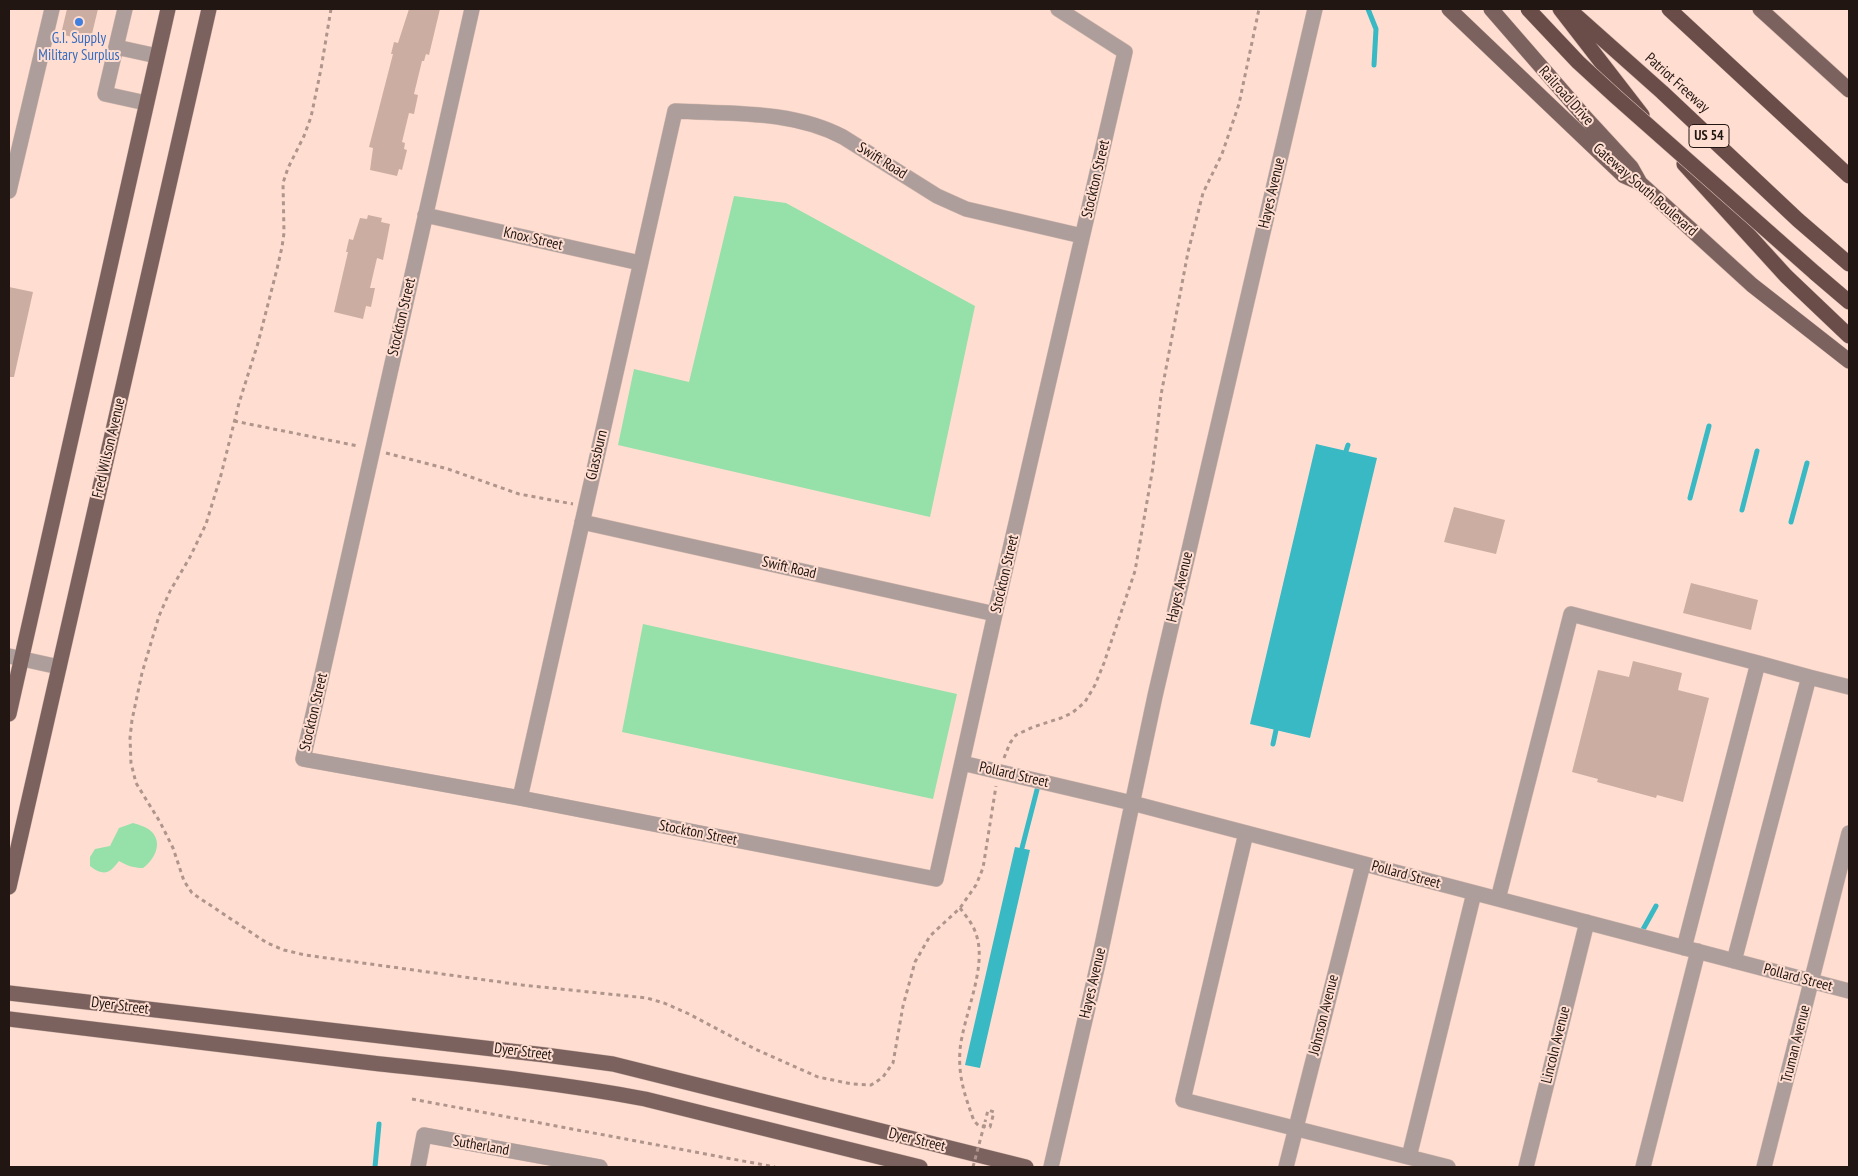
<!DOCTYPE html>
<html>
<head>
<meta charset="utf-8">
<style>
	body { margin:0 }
	#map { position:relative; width:1858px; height:1176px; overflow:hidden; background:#ffded1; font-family:"PT Sans Narrow",sans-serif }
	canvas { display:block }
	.frame { position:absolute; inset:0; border:10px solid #221612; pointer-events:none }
</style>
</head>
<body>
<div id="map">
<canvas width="1858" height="1176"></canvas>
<div class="frame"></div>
</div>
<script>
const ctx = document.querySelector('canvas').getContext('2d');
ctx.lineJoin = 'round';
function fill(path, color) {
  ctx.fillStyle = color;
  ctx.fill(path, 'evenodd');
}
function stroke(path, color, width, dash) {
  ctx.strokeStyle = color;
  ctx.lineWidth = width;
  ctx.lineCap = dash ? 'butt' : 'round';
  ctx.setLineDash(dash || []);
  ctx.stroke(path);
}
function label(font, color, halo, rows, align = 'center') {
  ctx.font = font + ' "PT Sans Narrow",sans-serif';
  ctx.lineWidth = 4;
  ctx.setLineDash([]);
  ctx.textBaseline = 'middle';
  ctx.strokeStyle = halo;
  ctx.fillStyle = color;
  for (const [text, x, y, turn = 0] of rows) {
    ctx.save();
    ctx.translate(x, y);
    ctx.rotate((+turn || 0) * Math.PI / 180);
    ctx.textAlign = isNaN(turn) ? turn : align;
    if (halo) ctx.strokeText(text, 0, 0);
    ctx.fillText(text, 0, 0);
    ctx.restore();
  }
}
fill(new Path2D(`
	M734,196L786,203L975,306L930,517L618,445L634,369L689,382Z
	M643,624L957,694L933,799L622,732Z
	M133,823C140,825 147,827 152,832C163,844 154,860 143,868C134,868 128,866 119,861C110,873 104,877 90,866V857L95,849L110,846L119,828Z`), '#96e0aa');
fill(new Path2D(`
	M1316,444L1377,458L1310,738L1250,724Z
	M1015,847L1030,850L980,1068L965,1065Z`), '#39b9c4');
stroke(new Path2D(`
	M1368,9L1376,29L1374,65
	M1346,451L1348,445
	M1690,498L1709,426
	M1742,510L1757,451
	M1791,522L1807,463
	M1273,744L1276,730
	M1022,848L1039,782
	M1641,933L1656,906
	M375,1167L379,1124`), '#39b9c4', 5);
fill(new Path2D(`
	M67,9H98L90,42L61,34Z
	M409,9H440L429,55L426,54L424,61H422L414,94L418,95L414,114L409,113L402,142L405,143L404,149L407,150L402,170L399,169L397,176L370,170L373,148L369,147L393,54H391L394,42L398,43Z
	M368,215L382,218L381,222L390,224L383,260L377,258L370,288H375L371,307L366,306L363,319L334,312L348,252H346L349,239L353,240L360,218L367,219Z
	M9,287L33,292L14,377H9Z
	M1454,507L1505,520L1496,554L1444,542Z
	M1691,583L1758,600L1751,630L1683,613Z
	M1633,661L1682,673L1678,690L1709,698L1683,802L1657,795L1656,798L1597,782L1598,779L1572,772L1598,670L1629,677Z`), '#ccada1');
const minor = new Path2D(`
	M125,9L116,47L157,56
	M472,9L303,759L520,798L936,879L995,614L1125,52L1058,9
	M116,47L105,94L146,103
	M9,191L52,9
	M425,215L640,263
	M582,522L995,614
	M9,656L59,667
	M1809,677L1849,687
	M962,763L1132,803L1849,991
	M520,798L675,111C731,114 792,110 843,137L937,196L966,209L1082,236
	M1246,833L1183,1100L1448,1167
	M1498,899L1571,614L1758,663L1684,948
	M1734,961L1809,677L1758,663
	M1409,1157L1474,893
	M418,1167L424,1135L600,1167
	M1051,1167L1100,955L1155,696L1315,9
	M1286,1167L1363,864
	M1526,1167L1587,922
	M1643,1167L1698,951
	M1764,1167L1849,833`);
const major = new Path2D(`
	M1449,9L1624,176L1640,183L1752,285L1849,361
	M1491,9L1584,116L1631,167L1640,183
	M1760,9L1849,90
	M9,714L168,9
	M9,887L209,9
	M9,993L545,1055L613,1064L1026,1167
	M9,1019C130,1034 251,1049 372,1063C463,1073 555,1082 645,1099L920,1167`);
const highway = new Path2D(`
	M1560,9L1642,115
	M1669,9L1849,176
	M1571,11L1662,92L1798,220L1849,264
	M1684,164L1786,276L1849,336
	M1815,273L1849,302`);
stroke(minor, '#d7baaf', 16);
stroke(major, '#d7baaf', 16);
stroke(highway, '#d7baaf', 16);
stroke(new Path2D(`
	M331,9L321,69L311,117L304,136L288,168L283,183L284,233L282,247L277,269L258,343L239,403L221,475L206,524L190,557L170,591L159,616L142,673L132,720L130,738L131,763L136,783L160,822L173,848L184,881L192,893L267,943L284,950L305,955L522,985L647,998L664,1003L689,1014L755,1049L818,1077L852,1084L871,1085L876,1082L883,1077L893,1063L903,1006L915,962L930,936L960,908L976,885L983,868L996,786
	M234,421L358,446
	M386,453L448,469L519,494L573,504
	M1004,758L1010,743L1016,735L1033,727L1061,718L1072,713L1085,702L1095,685L1104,663L1135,571L1153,467L1161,395L1188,252L1203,193L1222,154L1239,104L1259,9
	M960,908C966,916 973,924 976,934C988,967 963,1016 960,1050C958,1077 965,1096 974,1121L979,1126L990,1127L994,1112L988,1110L985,1122
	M412,1099L775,1167`), '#af958c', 3, [4, 4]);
stroke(minor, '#ad9e9c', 15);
stroke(major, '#7c625e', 15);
stroke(highway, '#6a4d49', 15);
const highwayBridge = new Path2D(`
	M1528,9L1578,62L1615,96L1815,273`);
stroke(highwayBridge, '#d7baaf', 16, []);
stroke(new Path2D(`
	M973,1167L985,1122`), '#af958c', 3, [4, 4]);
stroke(highwayBridge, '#6a4d49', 15);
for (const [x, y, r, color] of [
	[79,22,5,"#3f7fe0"]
]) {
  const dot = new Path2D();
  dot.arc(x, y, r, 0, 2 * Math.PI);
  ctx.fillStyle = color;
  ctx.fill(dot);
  stroke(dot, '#ffded1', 2);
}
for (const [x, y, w] of [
	[1709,136,40]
]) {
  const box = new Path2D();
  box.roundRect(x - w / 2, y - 11.5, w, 23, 4);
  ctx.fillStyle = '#ffded1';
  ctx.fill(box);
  stroke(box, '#221612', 1);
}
label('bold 14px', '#221612', null, [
	["US 54",1709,136]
]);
label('15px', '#366cbe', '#ffded1', [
	["G.I. Supply",79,39],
	["Military Surplus",79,56]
]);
label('15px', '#221612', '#ffded1', [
	["Patriot Freeway",1677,83,42],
	["Railroad Drive",1566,96,48],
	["Swift Road",882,161,32],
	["Stockton Street",1096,179,-77],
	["Gateway South Boulevard",1645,190,41],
	["Hayes Avenue",1272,193,-77],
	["Knox Street",533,239,13],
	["Stockton Street",402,317,-77],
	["Fred Wilson Avenue",109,448,-77],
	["Glassburn",597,455,-77],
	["Swift Road",789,568,13],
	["Stockton Street",1005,574,-77],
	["Hayes Avenue",1180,587,-77],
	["Stockton Street",314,712,-77],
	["Pollard Street",1014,775,13],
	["Stockton Street",698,833,11],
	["Pollard Street",1406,875,15],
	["Pollard Street",1798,978,15],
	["Hayes Avenue",1093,983,-77],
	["Dyer Street",120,1006,7],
	["Johnson Avenue",1324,1015,-76],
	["Truman Avenue",1796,1044,-76],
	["Lincoln Avenue",1556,1045,-76],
	["Dyer Street",523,1052,7],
	["Dyer Street",917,1140,14],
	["Sutherland",481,1146,10]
]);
</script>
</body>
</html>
